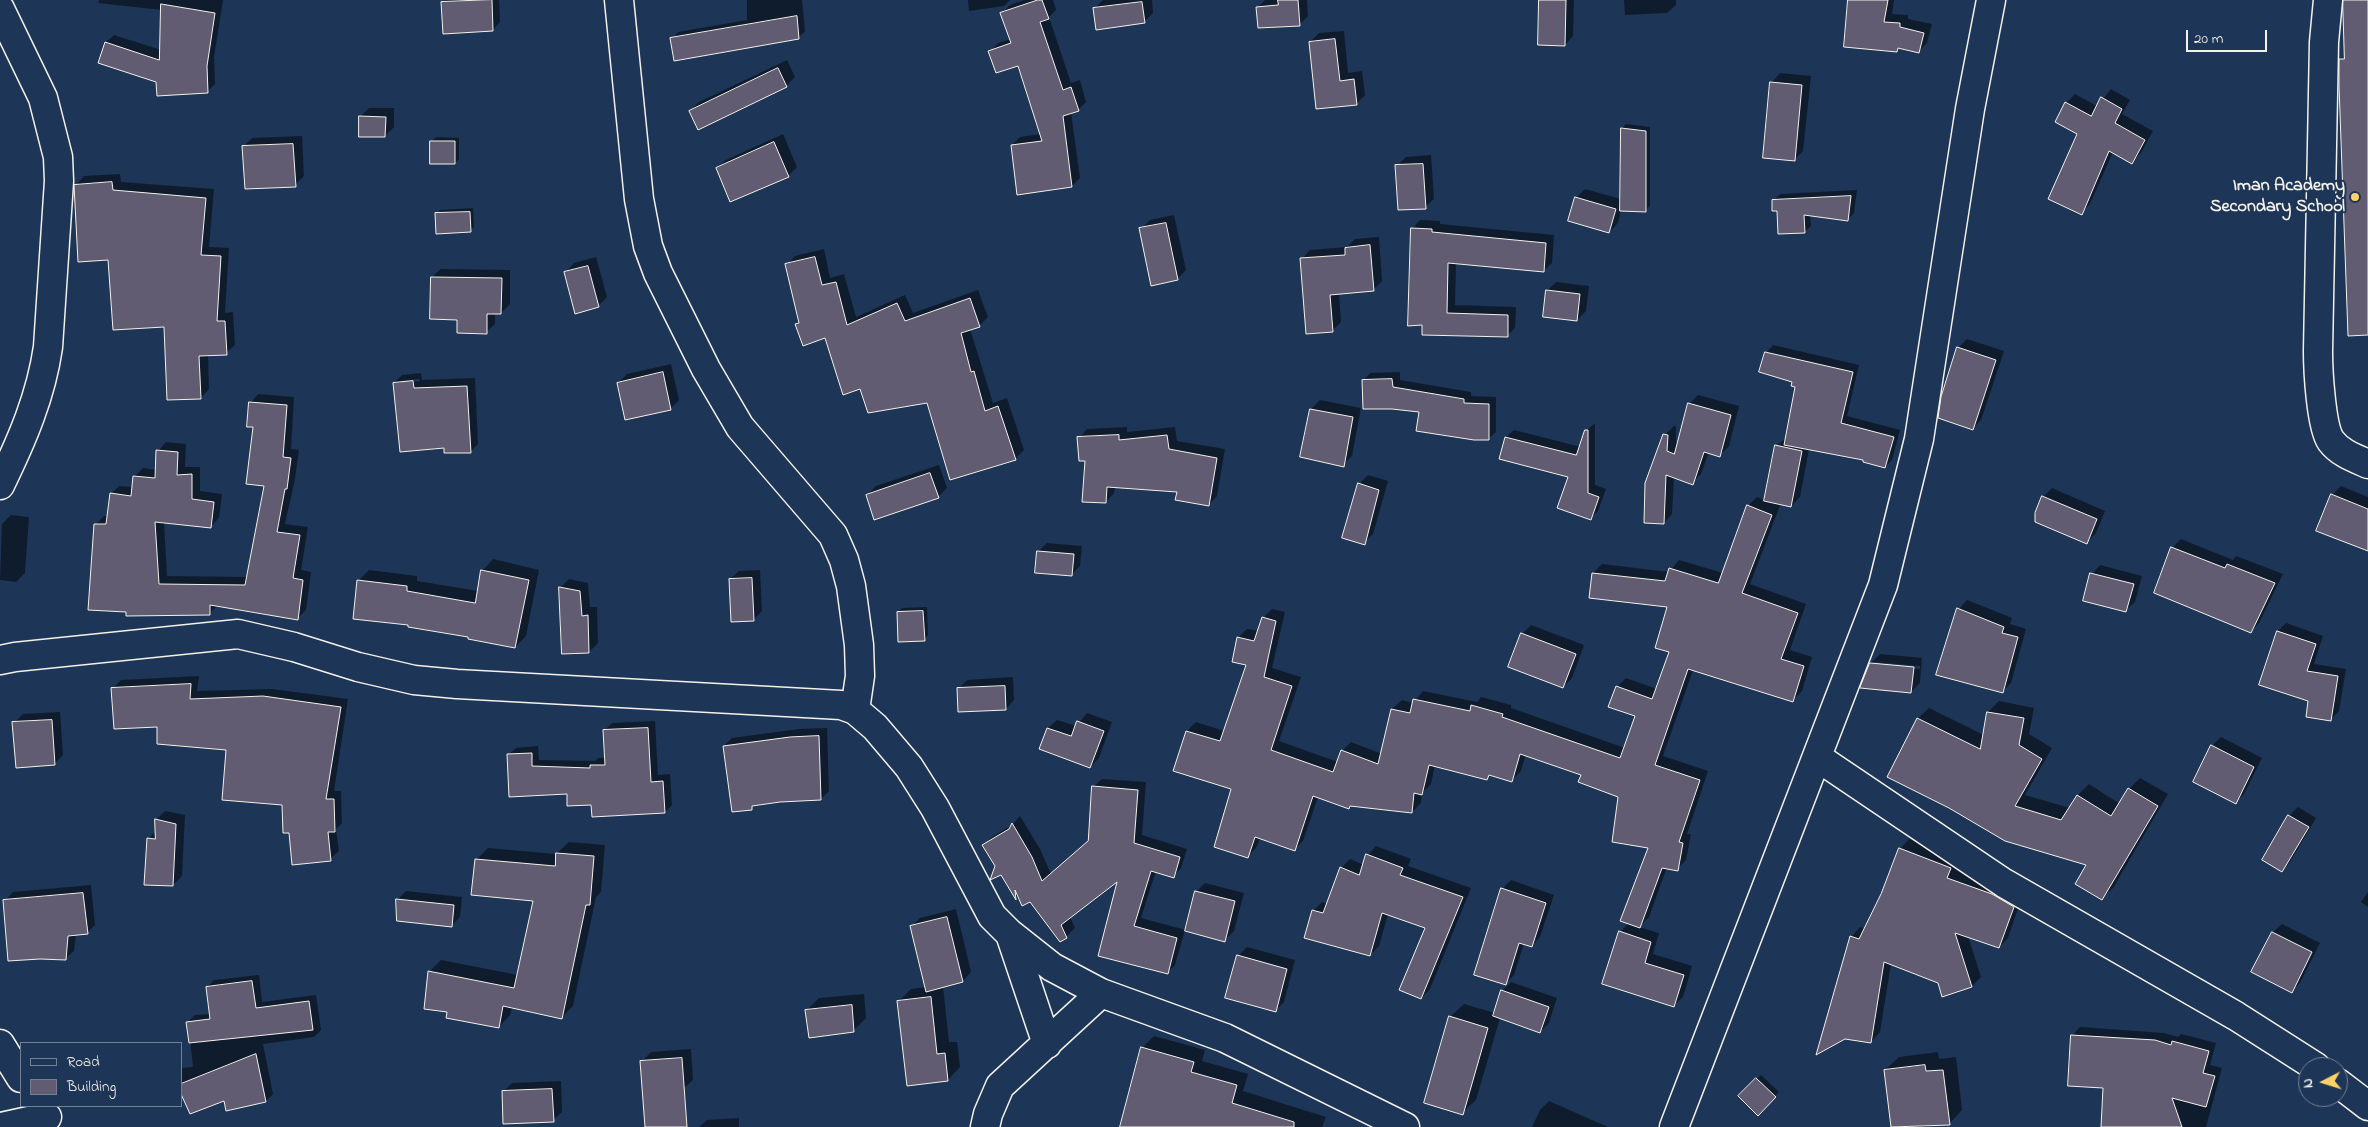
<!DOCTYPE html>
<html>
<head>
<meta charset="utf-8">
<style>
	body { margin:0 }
	#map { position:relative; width:2368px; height:1127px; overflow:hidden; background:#1d3557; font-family:"Indie Flower",sans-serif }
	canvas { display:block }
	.legend { position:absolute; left:20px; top:1042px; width:162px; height:65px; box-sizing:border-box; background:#1d3557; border:1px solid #738091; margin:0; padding:6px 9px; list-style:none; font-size:15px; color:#f4f1e8 }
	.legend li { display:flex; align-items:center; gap:10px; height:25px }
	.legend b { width:25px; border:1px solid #738091 }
	.north { position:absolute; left:2298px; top:1057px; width:50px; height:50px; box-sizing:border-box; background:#1d3557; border:1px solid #738091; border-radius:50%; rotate:265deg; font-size:14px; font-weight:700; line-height:20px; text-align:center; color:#f4f1e8 }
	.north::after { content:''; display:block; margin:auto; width:18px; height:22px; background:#ffd166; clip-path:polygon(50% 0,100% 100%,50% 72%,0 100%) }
	.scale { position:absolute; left:2186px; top:30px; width:81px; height:22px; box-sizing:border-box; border:2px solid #f4f1e8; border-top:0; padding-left:6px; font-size:15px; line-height:18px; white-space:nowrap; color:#f4f1e8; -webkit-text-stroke:4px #1d3557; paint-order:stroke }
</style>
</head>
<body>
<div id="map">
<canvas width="2368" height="1127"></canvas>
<ul class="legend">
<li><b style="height:6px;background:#1d3557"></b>Road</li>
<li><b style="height:14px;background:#615c71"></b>Building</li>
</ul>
<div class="north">N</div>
<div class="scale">20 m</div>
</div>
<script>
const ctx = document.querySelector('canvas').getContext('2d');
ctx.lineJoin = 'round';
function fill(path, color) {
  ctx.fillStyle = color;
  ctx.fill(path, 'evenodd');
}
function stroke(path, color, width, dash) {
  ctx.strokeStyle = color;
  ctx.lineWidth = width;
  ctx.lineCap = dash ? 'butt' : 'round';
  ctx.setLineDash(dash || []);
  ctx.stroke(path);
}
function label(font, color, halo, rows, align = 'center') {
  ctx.font = font + ' "Indie Flower",sans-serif';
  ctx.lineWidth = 4;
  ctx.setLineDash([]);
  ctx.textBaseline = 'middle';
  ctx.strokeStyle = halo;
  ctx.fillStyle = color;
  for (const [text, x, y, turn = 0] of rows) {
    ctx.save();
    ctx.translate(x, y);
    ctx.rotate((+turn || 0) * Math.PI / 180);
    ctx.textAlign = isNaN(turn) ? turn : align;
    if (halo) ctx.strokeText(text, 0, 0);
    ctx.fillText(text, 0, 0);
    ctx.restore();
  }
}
fill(new Path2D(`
	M99,0H223L214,57L215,84L207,92L158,81L100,62L106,42L114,35L161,50L162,10L98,3Z
	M445,0H499L500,22L493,30L442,2Z
	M747,0H802L805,31L798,38L672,39L678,32L747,20Z
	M968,0H1010L1004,6L969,11Z
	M1024,0H1053L1056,10L1049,17L1071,83L1080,80L1086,102L1078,110L1071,112L1080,178L1072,186L1012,145L1020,137L1041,134L1018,64L990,52L998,43L1011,39L1002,13L1010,5Z
	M1103,0H1152L1153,13L1144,22L1094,9Z
	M1265,0H1307L1308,16L1299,25L1258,7Z
	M1541,0H1574L1573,36L1565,45Z
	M1624,0H1676V5L1667,13L1625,15Z
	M1850,0H1894L1892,14L1908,15V19L1932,24L1927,43L1919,51L1901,47L1897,51Z
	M1344,31L1348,73L1362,71L1365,95L1356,104L1310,42L1319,33Z
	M787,60L795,77L786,86L690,111L699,102Z
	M1780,73L1811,76L1803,151L1794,160L1772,82Z
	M2111,89L2130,100L2122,114L2153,131L2141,153L2132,162L2113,152L2090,204L2081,213L2078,133L2066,103L2075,94L2097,106Z
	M369,108H394V127L385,136L360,117Z
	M1626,124L1650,127V206L1646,210H1621L1618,223L1609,232L1576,198L1585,189L1621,199L1622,128Z
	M783,134L797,167L788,176L717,168L726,160Z
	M302,136L304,176L295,185L243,147L252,138Z
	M436,137L459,138V159L455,163L432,141Z
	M1431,155L1434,199L1425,207L1397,166L1406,157Z
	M120,174L121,182L214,189L209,247L229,248L225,313L233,312L235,345L226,353L208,354L209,389L201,398L165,325L109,259L76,185L84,176Z
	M1857,190L1854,213L1847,220L1810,215L1811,226L1804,232L1778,210L1773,201L1780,194Z
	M473,208L474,227L470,231L436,214L440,210Z
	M1174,215L1186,270L1177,279L1141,229L1150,220Z
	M1420,220L1440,221V224L1554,235L1552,263L1543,271L1456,263L1455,305L1516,307L1515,328L1507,336L1424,324L1412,229Z
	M1379,237L1382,281L1373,290L1339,293L1341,322L1332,331L1302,259L1310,250L1347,247L1355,239Z
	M824,249L830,278L844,274L856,317L905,295L913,313L978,290L988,317L979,326L970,329L993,403L1007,398L1024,450L1015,459L927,401L861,387L826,336L797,324L800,321L787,265L795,256Z
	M596,257L607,297L598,306L566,272L574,263Z
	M441,269L510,270V304L501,313H495V324L486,332L458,319L432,277Z
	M1556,282L1589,286L1586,311L1577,320L1547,291Z
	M1967,339L2004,351L1981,420L1972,429L1958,348Z
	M1773,345L1859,365L1847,416L1900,430L1892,460L1885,467L1865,459L1809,449L1800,497L1791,506L1781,503L1750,584L1806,604L1790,650L1812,657L1802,691L1793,700L1693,670L1663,756L1708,771L1687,834H1691L1686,860L1677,869L1667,867L1649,917L1639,927L1659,933L1653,954L1692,966L1683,997L1674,1005L1620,932L1629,923L1649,847L1619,796L1582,775L1526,754L1521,771L1512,780L1491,775L1487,779L1435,765L1431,784L1422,793L1421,803L1412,812L1351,805L1349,808L1318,797L1303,841L1294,850L1260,838L1256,848L1247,857L1232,788L1187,731L1196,722L1224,731L1247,664L1238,638L1247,629L1259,631L1263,618L1272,609L1285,612L1272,668L1301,677L1279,741L1338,762L1342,751L1351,742L1382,754L1392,709L1402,700L1413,703L1423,691L1477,702L1481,697L1511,705V708L1625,748L1636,716L1617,687L1626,678L1657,689L1670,651L1669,606L1593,573L1602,564L1669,572L1679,560L1723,573L1748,506L1757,497L1765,500L1776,446L1786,438L1796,386L1766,353Z
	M671,364L679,400L670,409L618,383L627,374Z
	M1400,372V380L1471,392V396L1496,397V432L1488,439L1421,411L1363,381L1370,373Z
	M421,373L422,380L475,378L478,444L470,452L394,383L402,375ZM419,379L420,381L401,383V381Z
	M258,394L294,397L291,449L299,450L295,479L285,524L308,527L301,570L311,572L306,610L297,619L218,605L210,613L127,614L96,524L104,516H108L111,494L119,486L133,487L134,477L143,468L157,470L158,451L166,442L186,444L185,467H200V491L222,494L219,518L210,527L164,522L167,576L248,577L266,485L250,403Z
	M1698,395L1739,406L1729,446L1720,455L1709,452L1701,474L1692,483L1674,477L1672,514L1664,523L1665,435L1674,426H1676V442L1678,443L1689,404Z
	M1320,400L1361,408L1352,456L1343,465L1311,409Z
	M1595,423V485L1606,489L1598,511L1590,519L1570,476L1506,437L1514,430L1581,447L1587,430Z
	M1127,427V432L1175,427L1177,441L1225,449L1217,496L1209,505L1178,491L1115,487L1114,493L1106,502L1086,460L1079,438L1087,429Z
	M939,465L947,488L938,497L867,495L876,486Z
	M1368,475L1388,481L1373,534L1364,543L1359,484Z
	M2341,486L2368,497V544L2332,495Z
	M2052,488L2105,511L2096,533L2087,542L2043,497Z
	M11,515L29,517L25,573L16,582L0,580L2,524Z
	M2181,539L2233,560L2236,556L2283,574L2259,623L2251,632L2172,548Z
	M1047,543L1082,546L1080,566L1071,575L1038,552Z
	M493,559L539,570L526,636L515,647L469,636L358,581L369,570L417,576V581L478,591L483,570Z
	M2100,565L2142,576L2135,602L2126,610L2092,574Z
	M760,570L762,611L753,620L730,579L739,571Z
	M569,579L588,583L590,607H597L598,643L589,652L560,588Z
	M1967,600L2012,618L2010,624L2026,629L2011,683L2002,692L1959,609Z
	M927,607L928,635L924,640L898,612L902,608Z
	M2286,623L2323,636L2314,664L2346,669L2339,711L2331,719L2309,700L2261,685L2278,631Z
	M1531,625L1584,645L1572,678L1563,687L1522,634Z
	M1880,654L1922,658L1920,683L1911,692L1871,663ZM1874,662L1920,666V669L1874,664Z
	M199,676L197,691L272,689L348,699L334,791H341L342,823L336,829L339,851L330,859L290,832L283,804L227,749L159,726L113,688L121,680Z
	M1013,677L1014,700L1006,709L958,689L967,680Z
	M1999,701L2034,708L2029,734L2052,748L2025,795L2070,808L2078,795L2089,784L2120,804L2129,789L2140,778L2168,794L2113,888L2102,898L2088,864L1950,807L1889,777L1918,718L1929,708L1984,735L1988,712Z
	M60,712L63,755L54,764L14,723L23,714Z
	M1087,713L1112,722L1099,758L1090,767L1041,749L1048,728L1057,720L1076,726Z
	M655,721L658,775L670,774L672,805L665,812L592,803L568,793L508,755L516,748L538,746L539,760L595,761L598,758H606L605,730L612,723Z
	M827,728L829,791L821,799L755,804L751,808L724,746L732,738L799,729Z
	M2221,737L2262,758L2244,794L2236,802L2212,746Z
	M1102,779L1146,782L1142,835L1187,849L1181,868L1173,876L1156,871L1141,918L1186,930L1196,892L1205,883L1244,893L1234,931L1225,940L1185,930L1175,965L1167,973L1100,955L1119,878L1070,917L1075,928L1066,937L1030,901L1019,895L1016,898L984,845L992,837L1012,825L1020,816L1040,849L1051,874L1089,841L1093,787Z
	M2298,807L2316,818L2290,862L2281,871L2289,816Z
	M165,811L185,815L182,876L173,885L148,839L156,831V820Z
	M1909,839L1959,859L1956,868L2001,885L2022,897L2008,938L1999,947L1968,936L1981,977L1972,986L1943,995L1939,982L1891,964L1880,1032L1871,1042L1851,937L1860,927L1866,929L1882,895L1900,849Z
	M569,842L605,845L601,892L596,897L573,1006L561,1018L512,1007L510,1015L499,1027L449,1011L429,972L441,960L518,975L534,899L476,860L488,848L556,854Z
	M1376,846L1411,859L1408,866L1471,888L1430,989L1421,998L1427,927L1388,914L1379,946L1370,955L1313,911L1322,902L1328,904L1341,868L1350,859L1364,865L1368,855Z
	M1511,880L1554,895L1540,937L1532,946L1524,943L1514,975L1505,984L1502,889Z
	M91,885L95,925L87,933L76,934L74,951L65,959L40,957L5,901L13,892Z
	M406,891L462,897L460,917L451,926L397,900Z
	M2368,892V907L2361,902Z
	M956,909L971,972L963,981L943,986L949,1042H957L960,1067L948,1080L899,1001L911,989L926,987L911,927L920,918Z
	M2282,924L2320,943L2300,983L2292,991L2253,972L2273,932Z
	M1247,947L1295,960L1284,1002L1275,1011L1238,956Z
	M259,975L262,1002L316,995L321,1030L314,1037L263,1044L273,1094L266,1101L227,1109L225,1099L181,1094V1068L193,1067L188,1022L195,1015L211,1014L207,987L214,980Z
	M1511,982L1557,998L1549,1023L1540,1032L1500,1018L1476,1100L1462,1113L1450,1017L1464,1004L1495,1013L1502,991Z
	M864,994L866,1018L854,1030L807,1010L819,998Z
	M2080,1027L2164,1033L2178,1037L2181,1034L2216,1043L2210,1065L2222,1068L2206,1127H2102L2104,1087L2072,1036Z
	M1154,1036L1205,1050L1202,1061L1248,1074L1243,1091L1326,1117L1322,1127H1121L1142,1048Z
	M691,1049L693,1080L684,1088L642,1061L651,1052Z
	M1938,1052L1939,1059L1956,1057L1962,1110L1949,1124L1923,1127H1892L1885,1070L1899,1057Z
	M1761,1075L1779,1092L1758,1114L1739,1096Z
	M561,1081L562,1112L553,1120L503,1092L512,1083Z
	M1549,1101L1608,1127H1532L1540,1110Z
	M739,1118V1127H699L707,1120Z`), '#0007');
const building = new Path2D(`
	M492,0L493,31L443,34L441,2Z
	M1038,0H1042L1049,19L1040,22L1063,90L1071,87L1079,111L1063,116L1072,187L1017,195L1011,145L1042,141L1018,66L996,73L988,51L1011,43L1000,13Z
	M1278,0H1298L1300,26L1258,28L1256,7L1278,5Z
	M1539,0H1566L1565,46L1538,45Z
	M1848,0H1888L1884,22L1900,23V27L1924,33L1919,53L1898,48L1897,52L1844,47Z
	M2343,0H2368V335L2348,336L2339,85V59H2344Z
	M1142,2L1145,23L1096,30L1093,8Z
	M161,4L215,13L207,66L208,93L157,96L156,82L98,63L105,42L159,60Z
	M797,16L799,39L674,61L670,38Z
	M1335,39L1340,81L1354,79L1357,105L1316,109L1309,42Z
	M778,68L787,87L698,130L689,111Z
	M1770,82L1802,85L1795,161L1763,158Z
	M2101,97L2122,109L2115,123L2145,140L2132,164L2109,151L2082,215L2048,199L2077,134L2055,122L2065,102L2091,116Z
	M359,116L386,117L385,137H359Z
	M1621,128L1646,131V212L1620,211Z
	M430,141H455V164H430Z
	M774,142L789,177L730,202L716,168Z
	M293,144L296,187L245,189L242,146Z
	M1423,164L1426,209L1398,210L1395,165Z
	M112,182L113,190L206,198L201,255L221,256L217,321H225L227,355L199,356L201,399L167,400L164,327L113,330L108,260L78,262L74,185Z
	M1851,196L1848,221L1804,215L1805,233L1778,234L1777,211H1772V200Z
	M1575,197L1616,209L1609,233L1568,221Z
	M470,212L471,232L436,234L435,213Z
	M1166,223L1178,280L1151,286L1139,228Z
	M1411,228L1432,229V232L1546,243L1544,272L1448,263L1447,313L1508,315V337L1422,335V325L1408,326Z
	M1370,245L1374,291L1330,295L1333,332L1306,334L1300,258L1345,255V248Z
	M815,257L822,285L836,282L847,325L897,303L905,321L970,298L980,327L961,333L971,372L974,371L985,411L998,406L1016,460L950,480L927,403L868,413L860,389L843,395L825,338L803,346L795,324L799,323L785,264Z
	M588,266L599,307L575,314L564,272Z
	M431,277L502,278L501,314H487V334L457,333V320L430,319Z
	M1546,290L1580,294L1577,321L1543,317Z
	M1957,347L1996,360L1973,430L1938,418L1941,397Z
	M1765,352L1853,372L1841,423L1894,437L1885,468L1863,462V460L1784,445L1795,387L1791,386L1792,382L1759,372Z
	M663,372L671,410L625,420L617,383Z
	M1392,379L1393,387L1464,399V403L1489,404V440H1474L1416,431L1419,412L1392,409H1363L1362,380Z
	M413,381L414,388L467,386L471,453H444V448L400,452L393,383Z
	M249,402L287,405L283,457L291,458L287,489H285L277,532L300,535L293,578L303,580L298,620L210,605V615L126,616V612L88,610L94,524H106L110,493L131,496L133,476L155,478L156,450L178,452L177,475L192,474V499L214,502L211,528L155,522L159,584L245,585L264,486L246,484L253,427H247Z
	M1688,403L1731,415L1720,457L1704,452L1693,485L1666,475L1664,524L1644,523L1645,483L1663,434L1668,435L1667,451L1674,454Z
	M1310,409L1353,417L1344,467L1300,457Z
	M1585,430H1588V493L1599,497L1591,520L1557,508L1568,477L1499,459L1505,437L1576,455Z
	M1119,435V440L1167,435L1169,449L1217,458L1209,506L1175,500L1177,492L1107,487L1106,503L1082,502L1085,461H1079L1077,437Z
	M1775,445L1802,451L1791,507L1764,501Z
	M930,473L939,498L874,520L866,495Z
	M1358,483L1379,490L1365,545L1342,538Z
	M2331,494L2368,509V551L2316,531Z
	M2042,496L2097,519L2087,544L2035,522V513Z
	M1747,505L1772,515L1742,593L1798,613L1781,659L1804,666L1793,702L1688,669L1655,765L1700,780L1679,842L1683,843L1678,871L1662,868L1640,928L1620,921L1648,848L1612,842L1618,797L1578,782L1581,775L1520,754L1512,782L1489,775L1487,780L1429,765L1422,795L1414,793L1412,813L1350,806L1349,809L1313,796L1295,851L1255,837L1248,858L1214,847L1231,789L1173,771L1186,731L1220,741L1246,665L1232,662L1237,637L1254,641L1262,617L1276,621L1264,677L1292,686L1271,750L1333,772L1341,750L1378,764L1391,709L1410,713L1413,699L1470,711L1471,705L1503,714L1502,717L1620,758L1635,716L1608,707L1616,686L1652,699L1669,652L1655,648L1667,607L1589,598L1592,573L1665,581L1669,568L1718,583Z
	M2171,547L2225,568L2227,564L2275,583L2251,633L2154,593Z
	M1037,551L1074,554L1072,576L1035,573Z
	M481,570L529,580L515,648L468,639V637L408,627V625L353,619L357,580L407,586V591L475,603Z
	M2090,573L2134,584L2126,612L2083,601Z
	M752,578L754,621L731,622L729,579Z
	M559,587L580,591L582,616L588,615L589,653L562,654Z
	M1957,608L2004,627L2002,633L2018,637L2003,693L1936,675Z
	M923,611L925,641L898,642L897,612Z
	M2277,631L2316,644L2307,671L2338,676L2331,721L2306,717L2308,701L2259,685Z
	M1521,633L1576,654L1563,688L1508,667Z
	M1870,663L1914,667L1911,693L1860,688Z
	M191,684L190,699L263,696L341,707L326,799H334L335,832H328L331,861L292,865L289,833H283L282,805L222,800L226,750L157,744V727L114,729L111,688Z
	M1005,686L1006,710L958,712L957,688Z
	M1987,712L2024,718L2019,745L2042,759L2015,806L2061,820L2077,795L2111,816L2128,788L2158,806L2102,900L2075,884L2086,865L2005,841L1949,808L1887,777L1917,718L1980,749Z
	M52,720L55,765L16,768L12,722Z
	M1077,721L1104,731L1090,768L1039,749L1047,728L1071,736Z
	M648,728L651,782L663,781L665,813L592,817L591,805L567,806V794L509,797L507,754L532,753V766L590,768V765H605L603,730Z
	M819,736L821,800L780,802L752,806V810L732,812L723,746L790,737Z
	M2211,745L2254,767L2236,804L2193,782Z
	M1092,786L1138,790L1134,843L1180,857L1174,878L1151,871L1134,926L1177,938L1168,974L1098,956L1117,882L1061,925L1067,938L1060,942L1030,902L1022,906L1015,890L1016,900L1001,875L990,880L995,866L982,845L1009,829L1012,823L1032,857L1042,881L1088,841Z
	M2288,815L2309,827L2282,872L2262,860Z
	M155,819L176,824L173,886L144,885L147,838L155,839Z
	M1899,848L1951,868L1947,878L1992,894L2014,907L1999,948L1955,933L1972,987L1942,997L1938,983L1884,962L1871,1043L1845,1039L1816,1055L1850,936L1859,939L1881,894Z
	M556,853L594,856L590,905H586L562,1019L503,1006L499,1028L446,1018L447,1012L424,1009L428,971L514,988L533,901L471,895L475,859L555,866Z
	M1366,854L1403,868L1400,875L1463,897L1421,999L1399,990L1425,928L1382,913L1370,956L1304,938L1312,910L1323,913L1340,867L1359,875Z
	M1501,888L1546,903L1532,947L1519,943L1506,985L1474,975Z
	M1195,891L1235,901L1225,942L1185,931Z
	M83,893L88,934L68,936L66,960L40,959L8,961L3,900Z
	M396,899L454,905L452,927L397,921Z
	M947,917L963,982L926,992L910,926Z
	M1619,931L1651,942L1645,963L1684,975L1674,1007L1602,984Z
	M2272,932L2312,952L2292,993L2251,972Z
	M1237,955L1287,969L1276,1012L1225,998Z
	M252,981L256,1008L309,1001L313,1030L189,1043L186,1022L210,1019L206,987Z
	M1501,990L1549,1007L1540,1033L1493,1016Z
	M931,997L937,1054L945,1053L948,1081L907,1086L897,1001Z
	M852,1005L854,1032L809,1038L805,1010Z
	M1449,1016L1488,1028L1463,1115L1424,1103Z
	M2071,1035L2155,1040L2171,1045L2172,1041L2209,1051L2203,1073L2215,1076L2206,1107L2172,1098L2182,1127H2101L2103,1088L2068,1086Z
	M1141,1047L1194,1062L1191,1072L1237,1085L1232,1103L1294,1122V1127H1120Z
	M256,1054L266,1102L226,1111L224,1101L190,1114L181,1094V1084Z
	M682,1058L687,1127H645L640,1061Z
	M1925,1065L1926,1071L1943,1070L1950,1125L1891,1127L1884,1070Z
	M1756,1078L1776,1097L1758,1116L1738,1096Z
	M552,1089L554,1122L503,1124L502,1091Z`);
fill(building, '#615c71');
stroke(building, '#f4f1e8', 1);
const minor = new Path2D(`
	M619,0L639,199L648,246L658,273L706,369L740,427L833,535L844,560L851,586L859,645L860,676L855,710
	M2328,0L2324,42L2318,351C2318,370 2321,427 2331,441C2340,453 2355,458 2368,464
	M0,9L43,98L58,157L59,181L48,347C41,396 22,440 0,485
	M0,660L15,657L238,634L294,647L358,667L414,680L457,684L841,705L855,710L875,727L909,767L935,808L992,916L1009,933L1052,967L1101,993L1225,1038L1405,1127
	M1817,757L2004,883L2236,1016L2316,1067
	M1010,934L1047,1044
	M0,1044L21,1078
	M2338,1083L2368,1106
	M1,1127L47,1117
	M985,1127L988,1114L1000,1086L1101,993
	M1674,1127L1883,585L1919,439L1970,109L1991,0`);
stroke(minor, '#f4f1e8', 31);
stroke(minor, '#1d3557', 28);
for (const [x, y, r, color] of [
	[2355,197,5,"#ffd166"]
]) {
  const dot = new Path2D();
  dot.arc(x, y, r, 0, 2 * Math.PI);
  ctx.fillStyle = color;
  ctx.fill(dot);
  stroke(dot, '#1d3557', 2);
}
label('bold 18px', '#f4f1e8', '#1d3557', [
	["Iman Academy",2345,187],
	["Secondary School",2345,208]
], 'right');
</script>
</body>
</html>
